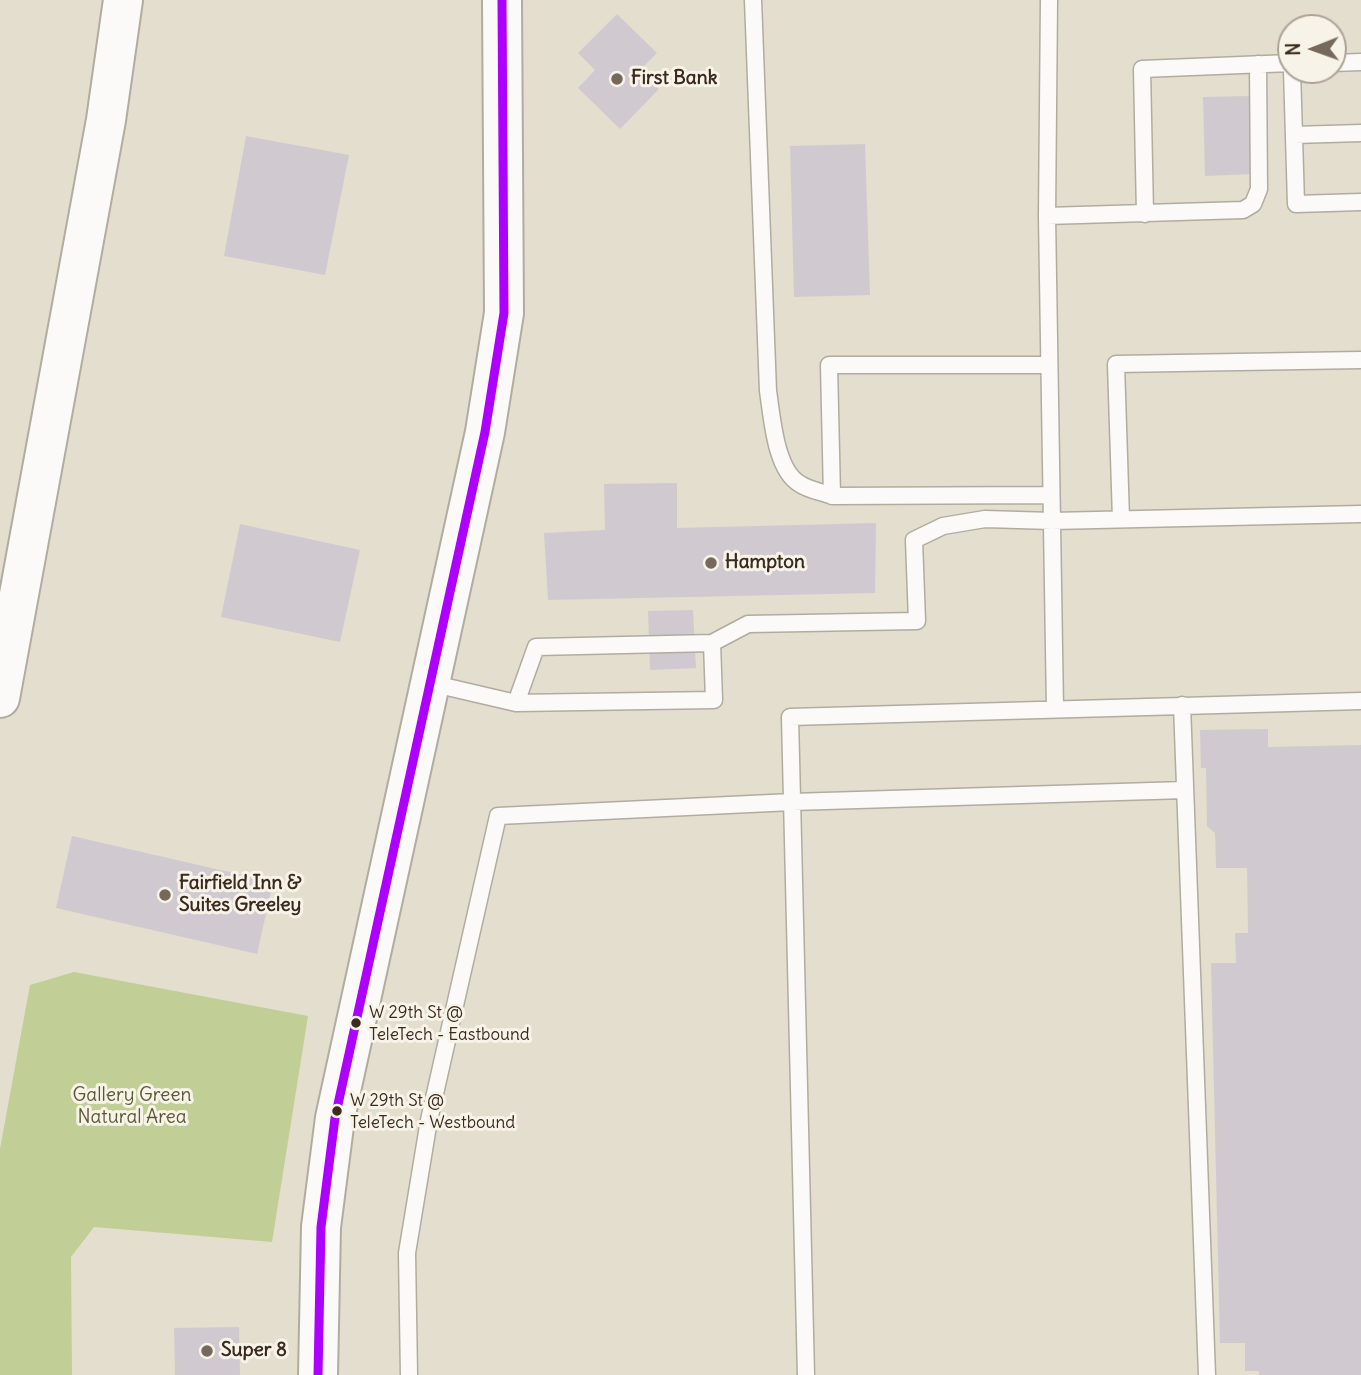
<!DOCTYPE html>
<html>
<head>
<meta charset="utf-8">
<style>
	body { margin:0 }
	#map { position:relative; width:1361px; height:1375px; overflow:hidden; background:#e3decd; font-family:Delius,sans-serif }
	canvas { display:block }
	.north { position:absolute; left:1277px; top:14px; width:70px; height:70px; box-sizing:border-box; background:#f7f3e8; border:2px solid #aca397; border-radius:50%; rotate:269deg; font-size:19px; font-weight:700; line-height:28px; text-align:center; color:#3b2a1e }
	.north::after { content:''; display:block; margin:auto; width:24px; height:32px; background:#76695b; clip-path:polygon(50% 0,100% 100%,50% 72%,0 100%) }
</style>
</head>
<body>
<div id="map">
<canvas width="1361" height="1375"></canvas>
<div class="north">N</div>
</div>
<script>
const ctx = document.querySelector('canvas').getContext('2d');
ctx.lineJoin = 'round';
function fill(path, color) {
  ctx.fillStyle = color;
  ctx.fill(path, 'evenodd');
}
function stroke(path, color, width, dash) {
  ctx.strokeStyle = color;
  ctx.lineWidth = width;
  ctx.lineCap = dash ? 'butt' : 'round';
  ctx.setLineDash(dash || []);
  ctx.stroke(path);
}
function label(font, color, halo, rows, align = 'center') {
  ctx.font = font + ' Delius,sans-serif';
  ctx.lineWidth = 6;
  ctx.setLineDash([]);
  ctx.textBaseline = 'middle';
  ctx.strokeStyle = halo;
  ctx.fillStyle = color;
  for (const [text, x, y, turn = 0] of rows) {
    ctx.save();
    ctx.translate(x, y);
    ctx.rotate((+turn || 0) * Math.PI / 180);
    ctx.textAlign = isNaN(turn) ? turn : align;
    if (halo) ctx.strokeText(text, 0, 0);
    ctx.fillText(text, 0, 0);
    ctx.restore();
  }
}
fill(new Path2D(`
	M74,972L308,1016L272,1242L94,1227L71,1257L72,1375H0V1149L30,985Z`), '#c1cf97');
fill(new Path2D(`
	M617,14L657,53L640,70L659,89L620,129L578,88L595,70L578,53Z
	M1250,96L1252,174L1205,176L1203,97Z
	M246,136L349,155L325,275L224,256Z
	M865,144L870,295L794,297L790,146Z
	M677,483V528L876,523L875,593L548,600L544,533L605,530L604,484Z
	M240,524L360,550L340,642L221,617Z
	M693,610L696,668L650,670L648,611Z
	M1268,729V747L1361,745V1375H1259V1371H1245V1343H1220L1211,963H1236L1235,933H1248L1247,868H1216L1215,833L1207,826L1206,768H1201L1200,730Z
	M72,836L273,882L257,954L56,908Z
	M239,1327L240,1375H175L174,1328Z`), '#d0cad0');
const lane = new Path2D(`
	M753,0L768,391C772,416 775,470 800,484C809,490 822,492 832,496L1051,495
	M1049,0L1047,216L1055,709
	M1333,63L1361,62
	M1292,70L1296,204L1361,202
	M1294,135L1361,133
	M1145,214L1142,69L1291,63
	M1047,216L1243,210L1253,204L1259,189L1258,64
	M832,496L829,365H1049
	M1121,519L1116,364L1361,360
	M430,683L516,703L714,700L712,643L748,624L917,621L914,540L943,526L985,519L1052,521L1361,514
	M516,703L536,647L712,643
	M1182,705L1207,1375
	M409,1375L407,1253L429,1120L498,816L792,802L1185,790
	M806,1375L790,717L1361,701`);
const secondary = new Path2D(`
	M318,1375L321,1227L335,1118L485,432L504,313L502,0`);
const highway = new Path2D(`
	M0,698L106,120L123,0`);
stroke(lane, '#b1aca0', 19);
stroke(secondary, '#b1aca0', 42);
stroke(highway, '#b1aca0', 42);
stroke(lane, '#fbfaf8', 16);
stroke(secondary, '#fbfaf8', 38);
stroke(highway, '#fbfaf8', 38);
stroke(new Path2D(`
	M318,1375L321,1227L335,1118L485,432L504,313L502,0`), '#ae00ff', 9);
for (const [x, y, r, color] of [
	[617,79,7,"#76695b"],
	[711,563,7,"#76695b"],
	[165,895,7,"#76695b"],
	[356,1023,6,"#3b2a1e"],
	[337,1111,6,"#3b2a1e"],
	[207,1351,7,"#76695b"]
]) {
  const dot = new Path2D();
  dot.arc(x, y, r, 0, 2 * Math.PI);
  ctx.fillStyle = color;
  ctx.fill(dot);
  stroke(dot, '#f7f3e8', 2.5);
}
label('17px', '#3b2a1e', '#f7f3e8', [
	["W 29th St @",369,1013],
	["TeleTech - Eastbound",369,1035],
	["W 29th St @",350,1101],
	["TeleTech - Westbound",350,1123]
], 'left');
label('bold 19px', '#3b2a1e', '#f7f3e8', [
	["First Bank",631,79],
	["Hampton",725,563],
	["Fairfield Inn &",179,884],
	["Suites Greeley",179,906],
	["Super 8",221,1351]
], 'left');
label('19px', '#5b5835', '#f7f3e8', [
	["Gallery Green",132,1096],
	["Natural Area",132,1118]
]);
</script>
</body>
</html>
